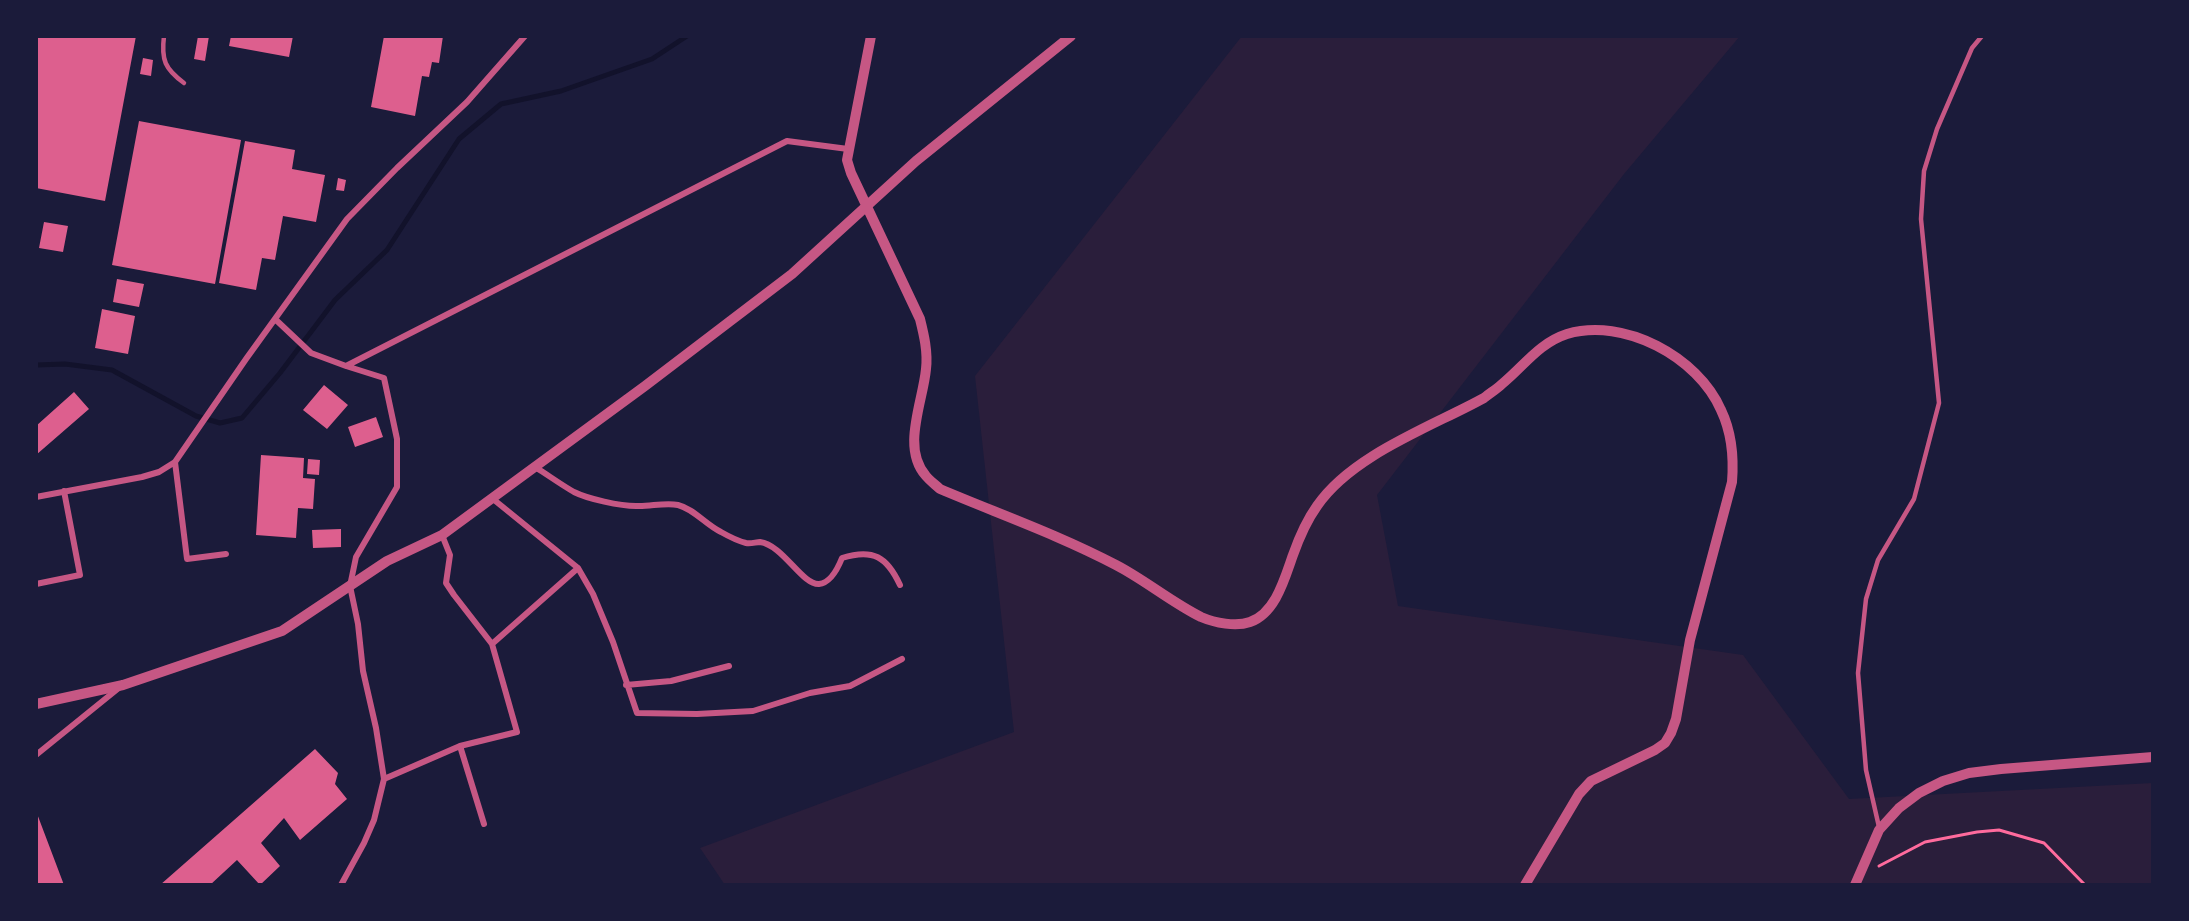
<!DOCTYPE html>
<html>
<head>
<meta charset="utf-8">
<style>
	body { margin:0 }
	#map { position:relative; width:2189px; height:921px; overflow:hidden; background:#1b1b3a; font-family:Poppins,sans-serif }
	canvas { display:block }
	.frame { position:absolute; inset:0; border:38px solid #1b1b3a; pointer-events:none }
</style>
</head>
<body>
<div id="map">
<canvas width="2189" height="921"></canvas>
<div class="frame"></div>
</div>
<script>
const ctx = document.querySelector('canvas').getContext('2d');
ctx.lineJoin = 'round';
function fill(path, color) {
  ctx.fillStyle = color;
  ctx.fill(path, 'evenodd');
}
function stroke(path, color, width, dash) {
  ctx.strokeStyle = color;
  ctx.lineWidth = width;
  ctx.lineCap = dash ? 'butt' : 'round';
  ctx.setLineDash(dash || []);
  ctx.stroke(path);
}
fill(new Path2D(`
	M1242,36H1740L1624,174L1377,495L1398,606L1743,655L1849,799L2153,783V885H725L700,848L1014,732L975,376Z`), '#2a1e3b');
stroke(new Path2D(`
	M36,365L65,364L112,370L196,416L220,423L242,418L280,373L335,300L387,250L459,139L501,104L561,91L652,59L687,36`), '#12122b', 5);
fill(new Path2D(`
	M36,36H136L105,201L36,188Z
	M198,36H209L205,61L194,59Z
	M231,36H293L289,57L229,46Z
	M384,36H443L439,63L432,62L429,77L422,76L415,116L371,107Z
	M143,58L153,60L151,76L140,74Z
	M139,121L241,140L215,284L112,265Z
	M245,141L295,150L292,169L325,175L316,222L283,216L275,260L262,258L256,290L219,283Z
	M338,178L346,180L344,191L336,190Z
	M44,222L68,226L63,252L39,248Z
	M117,279L144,284L139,307L113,302Z
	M102,309L135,316L128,354L95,348Z
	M324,385L348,405L327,429L303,410Z
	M74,392L89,409L36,455V426Z
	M376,417L383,437L355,447L348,427Z
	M261,455L304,458L303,478L315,479L313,509L298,508L296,538L256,535Z
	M308,459L320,460L319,475L307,474Z
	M341,529V547L313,548L312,530Z
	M315,749L338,773L335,784L347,799L300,840L284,818L261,843L280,866L260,885L237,860L210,885H160Z
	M36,811L64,885H36Z`), '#dd5f8e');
stroke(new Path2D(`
	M1879,866L1925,842L1977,832L1999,830L2044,843L2085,885`), '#ff6b9d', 3);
stroke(new Path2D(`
	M164,36C161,60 165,69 184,83
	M1879,827L1866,770L1858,673L1866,599L1878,560L1914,499L1939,403L1921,219L1924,171L1937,129L1972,48L1982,36`), '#c65784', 4.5);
stroke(new Path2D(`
	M275,319L311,353L346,366L787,141L848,149
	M175,462L187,559L226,554
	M535,467C548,475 560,484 574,492C588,499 620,506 636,506C649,507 665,502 678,505C694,509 706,525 721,532C728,536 738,541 746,543C751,544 756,542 760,542C783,545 802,585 819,584C831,583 838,568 842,558C873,548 887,557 900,585
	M36,497L142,477L159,472L175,462L246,359L347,219L397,168L467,102L525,36
	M493,499L578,568L593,594L613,642L637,713L697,714L753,711L810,693L850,686L902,659
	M442,535L450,555L446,583L454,595L492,644L517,732L460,746L484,824
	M36,584L80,575L64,491
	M492,644L578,568
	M626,685L671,681L729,666
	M36,755L120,687
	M384,779L460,746
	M341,885L364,843L374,820L384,779L376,728L363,671L358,624L350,586L356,557L397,487V439L384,378L346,366`), '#c65784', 6);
stroke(new Path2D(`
	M871,36L847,160L851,173L920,319C924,335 928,352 926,369C923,402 901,448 926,476C930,481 936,485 940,489C999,514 1059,535 1116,565C1145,580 1171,602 1201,617C1215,623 1236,627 1250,622C1276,613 1285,577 1293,555C1299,538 1307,520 1317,506C1352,455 1431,427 1484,398C1490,393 1497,389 1502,384C1524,366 1539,343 1567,334C1624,317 1698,357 1721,410C1732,433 1734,457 1732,482L1690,640L1676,719L1671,733L1665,743L1655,750L1591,781L1579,794L1525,885
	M36,704L123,685L282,631L387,561L442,535L645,386L792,274L916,161L1071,36
	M1855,885L1879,830L1899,808L1919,793L1943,781L1969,773L2001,769L2153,757`), '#c65784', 10);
</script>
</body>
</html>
